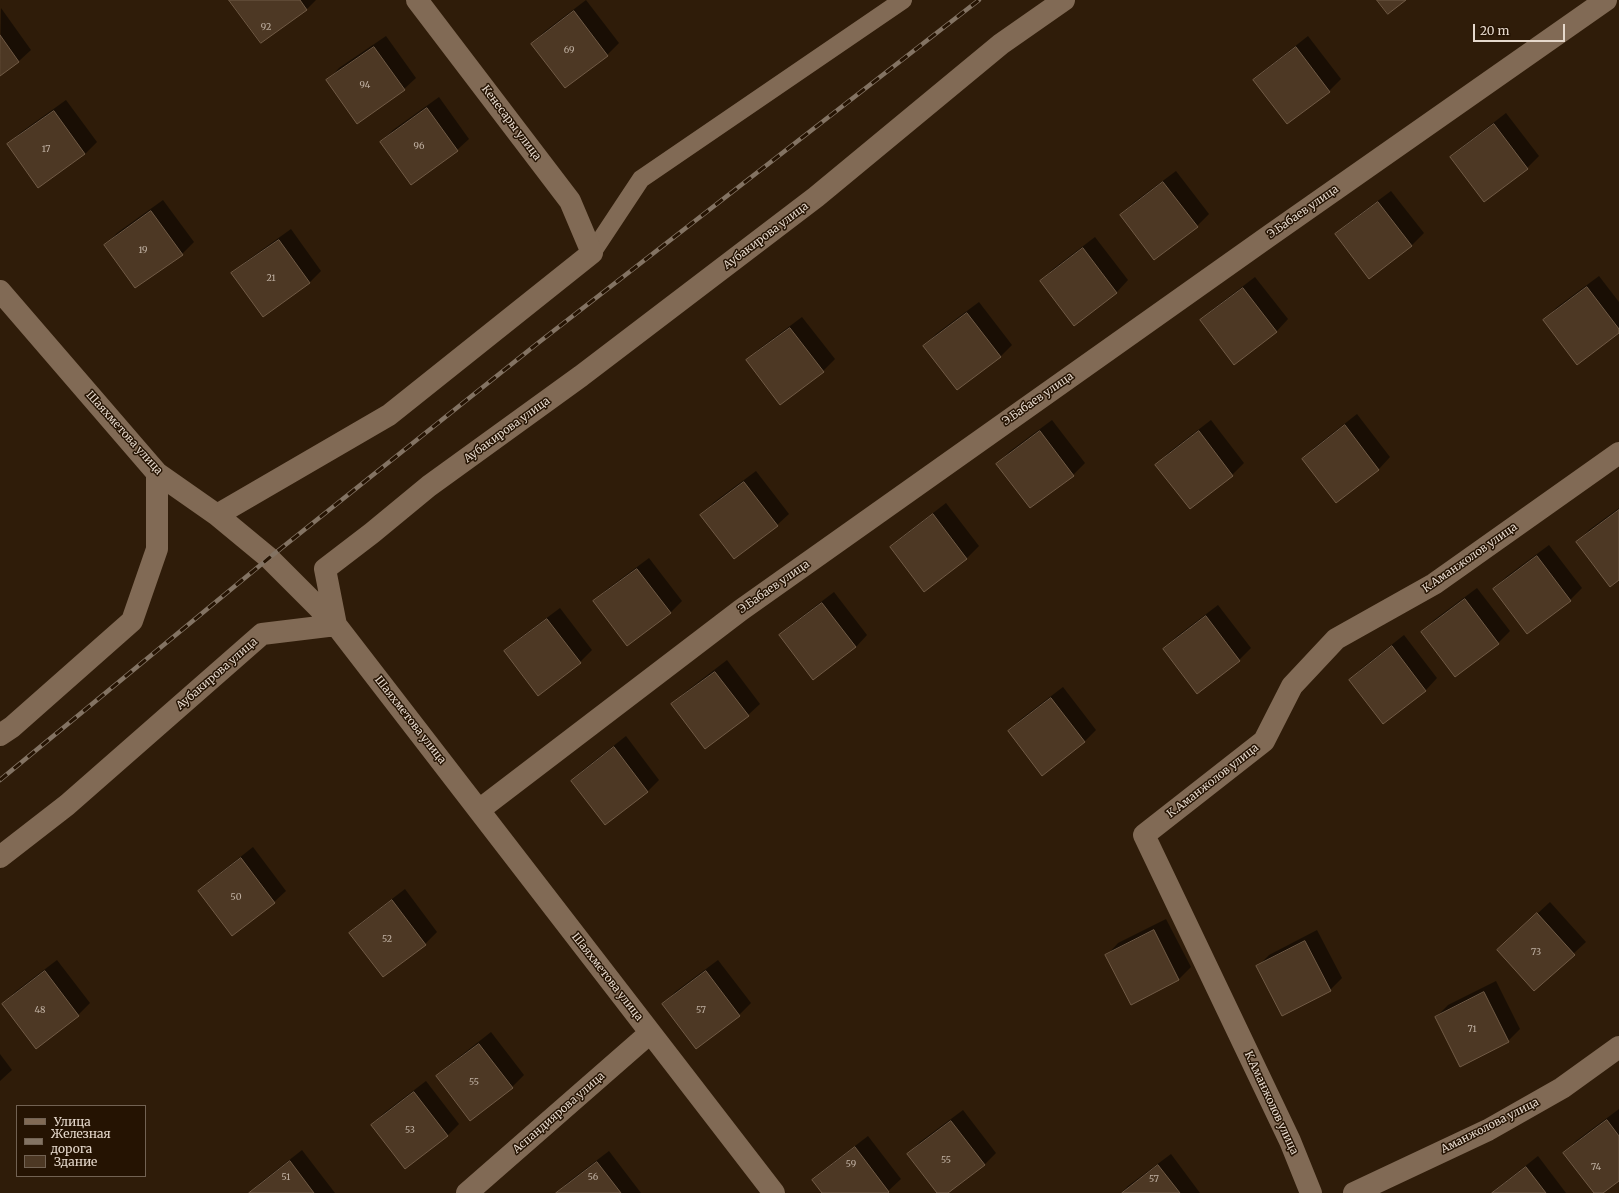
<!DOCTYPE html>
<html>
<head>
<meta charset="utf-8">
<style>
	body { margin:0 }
	#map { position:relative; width:1619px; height:1193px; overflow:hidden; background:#2f1c09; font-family:Merriweather,serif }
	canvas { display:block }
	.legend { position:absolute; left:16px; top:1105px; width:130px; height:72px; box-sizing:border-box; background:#251302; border:1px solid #726253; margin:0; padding:5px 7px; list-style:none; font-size:12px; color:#e5d8cc }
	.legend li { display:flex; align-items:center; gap:8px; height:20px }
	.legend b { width:20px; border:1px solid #726253 }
	.scale { position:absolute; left:1473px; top:24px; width:92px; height:18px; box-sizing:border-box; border:2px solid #e5d8cc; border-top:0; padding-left:5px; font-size:12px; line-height:14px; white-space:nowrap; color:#e5d8cc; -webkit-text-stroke:3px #251302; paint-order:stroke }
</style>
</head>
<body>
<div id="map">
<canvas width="1619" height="1193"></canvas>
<ul class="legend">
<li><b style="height:5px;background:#816a55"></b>Улица</li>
<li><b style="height:5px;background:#837363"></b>Железная дорога</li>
<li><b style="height:11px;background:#4d3824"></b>Здание</li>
</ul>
<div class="scale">20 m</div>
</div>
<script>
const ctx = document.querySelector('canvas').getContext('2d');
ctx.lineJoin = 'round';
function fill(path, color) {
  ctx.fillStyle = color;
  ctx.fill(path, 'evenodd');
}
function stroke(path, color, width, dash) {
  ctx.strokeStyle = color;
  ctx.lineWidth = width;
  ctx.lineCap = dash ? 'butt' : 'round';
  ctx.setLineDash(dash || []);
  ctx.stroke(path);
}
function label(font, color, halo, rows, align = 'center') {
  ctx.font = font + ' Merriweather,serif';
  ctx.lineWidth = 3;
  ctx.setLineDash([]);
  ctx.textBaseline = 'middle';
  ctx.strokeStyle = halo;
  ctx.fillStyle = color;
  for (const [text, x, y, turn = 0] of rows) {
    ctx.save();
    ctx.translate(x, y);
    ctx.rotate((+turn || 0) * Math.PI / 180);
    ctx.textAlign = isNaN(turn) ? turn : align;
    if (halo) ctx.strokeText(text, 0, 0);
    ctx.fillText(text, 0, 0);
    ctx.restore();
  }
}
fill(new Path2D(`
	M231,0H316L307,9L261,42Z
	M586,0L619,43L607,55L565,87L532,44L544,32Z
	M1,8L31,50L19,61L0,75Z
	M386,36L416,78L404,89L328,80L339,68Z
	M1308,36L1341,79L1329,91L1287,123L1254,80L1266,69Z
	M439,97L469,139L457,150L381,142L393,130Z
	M66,100L97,142L85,154L38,187L9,144L20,133Z
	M1506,113L1539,156L1527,168L1452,157L1463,146Z
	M1176,171L1209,214L1197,226L1121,215L1133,203Z
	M1391,191L1424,233L1412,245L1369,278L1336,235L1348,223Z
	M163,200L194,242L182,254L105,245L117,233Z
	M291,229L321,271L309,283L233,274L245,262Z
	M1095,237L1128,280L1117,292L1074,324L1041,281L1053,269Z
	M1599,276L1619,302V331L1545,320L1556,308Z
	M1255,277L1288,319L1277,331L1234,364L1201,320L1213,309Z
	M979,302L1012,345L1000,357L924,346L936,334Z
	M802,317L835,359L823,371L747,361L759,349Z
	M1357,414L1390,457L1379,469L1336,501L1303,459L1315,447Z
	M1052,420L1085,463L1073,475L997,464L1009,452Z
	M1211,420L1244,463L1232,475L1157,465L1168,453Z
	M756,471L789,514L777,525L702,515L713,503Z
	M946,503L979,546L967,558L924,590L891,548L903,536Z
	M1619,508V579L1577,542L1589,530Z
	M1549,545L1582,588L1570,600L1494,589L1506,577Z
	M649,558L682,601L670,613L594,602L606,590Z
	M1477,588L1510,631L1498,643L1423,632L1434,620Z
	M834,592L867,635L856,647L780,636L792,624Z
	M1218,605L1251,648L1239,660L1164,649L1176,637Z
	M560,608L592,650L580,662L538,695L505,651L517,640Z
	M1404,635L1437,678L1426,690L1383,722L1350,680L1362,668Z
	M727,660L760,704L748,715L673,704L684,693Z
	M1063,687L1096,730L1084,742L1009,731L1021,719Z
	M626,736L659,780L648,791L572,781L584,769Z
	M253,847L286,891L274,902L199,891L211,880Z
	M405,889L437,932L425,944L383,976L350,933L362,922Z
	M1550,902L1586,942L1534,990L1498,950Z
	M1166,919L1191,967L1179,979L1131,1004L1107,955L1118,943Z
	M1317,930L1342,978L1330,990L1258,966L1269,955Z
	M57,960L90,1003L78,1015L36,1047L3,1004L15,992Z
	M718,960L751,1003L739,1015L664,1004L675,992Z
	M1496,981L1520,1029L1508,1041L1436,1017L1448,1005Z
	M491,1032L524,1075L512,1087L470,1120L437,1076L449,1065Z
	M0,1054L12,1070L0,1081Z
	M426,1081L459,1124L448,1135L405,1168L372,1125L384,1113Z
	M1619,1109V1180L1601,1193H1595L1564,1153L1576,1141Z
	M963,1110L996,1153L984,1165L946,1193H938L908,1154L920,1142Z
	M868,1136L901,1179L886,1193H823L813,1180L825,1169Z
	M302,1150L335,1193H250L260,1183Z
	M609,1151L641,1193H557L567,1183Z
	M1171,1154L1200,1193H1121L1128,1186Z
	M1538,1156L1566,1193H1492L1496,1189Z`), '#0007');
const building = new Path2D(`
	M229,0H300L307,10L261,43Z
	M1377,0H1406L1388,14Z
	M574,11L608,56L565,88L531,44Z
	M0,35L19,62L0,76Z
	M374,47L405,90L357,124L326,80Z
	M1296,47L1330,92L1287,124L1253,80Z
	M427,108L458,151L411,185L380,142Z
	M54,111L85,154L38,188L7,144Z
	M1494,124L1528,169L1484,202L1450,157Z
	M1163,182L1198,227L1154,260L1120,215Z
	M1378,202L1412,246L1369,279L1335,234Z
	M151,211L183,255L135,288L104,245Z
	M279,240L310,283L263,317L231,273Z
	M1083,248L1117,293L1074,326L1040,281Z
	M1587,287L1619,329V333L1577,365L1543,320Z
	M1243,288L1277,332L1234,365L1200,320Z
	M967,313L1001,357L957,390L923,346Z
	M790,328L824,372L780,405L746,360Z
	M1345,425L1379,470L1336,503L1302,459Z
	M1040,431L1074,476L1030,508L996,464Z
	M1199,431L1233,476L1190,509L1155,465Z
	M744,482L778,526L734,559L700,515Z
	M1619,510V580L1610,587L1576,542Z
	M933,514L967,559L924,592L890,547Z
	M1537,556L1571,601L1527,634L1493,589Z
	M637,569L671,613L627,646L593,601Z
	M1465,599L1499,644L1455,677L1421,632Z
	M822,603L856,647L813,680L779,635Z
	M1206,616L1240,661L1197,694L1163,649Z
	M547,619L581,663L538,696L504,651Z
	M1392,646L1426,691L1383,724L1349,680Z
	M715,672L749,716L705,749L671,704Z
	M1051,698L1085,742L1042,776L1008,731Z
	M614,747L648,792L605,825L571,781Z
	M241,858L275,903L232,936L198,891Z
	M392,900L426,945L383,977L349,933Z
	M1537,913L1575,955L1534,991L1497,950Z
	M1154,930L1179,980L1131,1005L1105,955Z
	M1305,941L1331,991L1282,1016L1256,966Z
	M45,971L79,1016L36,1049L2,1004Z
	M706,971L740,1016L696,1049L662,1004Z
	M1484,992L1509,1042L1460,1067L1435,1017Z
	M479,1044L513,1088L470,1121L436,1076Z
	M414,1092L448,1136L405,1169L371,1125Z
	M1607,1120L1619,1136V1181L1603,1193H1594L1563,1153Z
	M951,1121L985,1165L948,1193H937L907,1154Z
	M855,1147L889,1192L888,1193H822L812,1180Z
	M290,1161L314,1193H249Z
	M597,1162L621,1193H556Z
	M1158,1165L1180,1193H1122Z
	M1526,1167L1546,1193H1492Z`);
fill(building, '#4d3824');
stroke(building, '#715b46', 1);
stroke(new Path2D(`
	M592,253L641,179L903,0`), '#816a55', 18);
stroke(new Path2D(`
	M0,291L157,473L217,515L269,558L336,625L774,1193
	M217,515L389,415L592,253L570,201L417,0
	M0,735L12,727L132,621L157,549V473
	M479,810L741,610L1269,236L1606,0
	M0,857L67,805L262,634L336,625L325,569L372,533L429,486L581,376L816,197L1001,44L1064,0
	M467,1193L650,1033
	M1311,1193L1290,1141L1144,835L1264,741L1292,686L1336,639L1434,584L1619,453
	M1354,1193L1488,1130L1562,1088L1619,1047`), '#816a55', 22);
const rail = new Path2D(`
	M0,780L269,558L538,343L979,0`);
stroke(rail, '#837363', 4.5);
stroke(rail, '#251302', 3, [9]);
label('9px', '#bfb0a2', null, [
	["92",266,27],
	["69",569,50],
	["94",365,85],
	["96",419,146],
	["17",46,149],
	["19",143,250],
	["21",271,278],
	["50",236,897],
	["52",387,939],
	["73",1536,952],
	["48",40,1010],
	["57",701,1010],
	["71",1472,1029],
	["55",474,1082],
	["53",410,1130],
	["55",946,1160],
	["59",851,1164],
	["74",1596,1167],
	["51",286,1177],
	["56",593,1177],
	["57",1154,1179]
]);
label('11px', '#e5d8cc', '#251302', [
	["Кенесары улица",511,123,53],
	["Э.Бабаев улица",1303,212,-35],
	["Аубакирова улица",766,236,-37],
	["Э.Бабаев улица",1038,399,-35],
	["Аубакирова улица",507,430,-36],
	["Шаяхметова улица",124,433,48],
	["К.Аманжолов улица",1470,558,-35],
	["Э.Бабаев улица",774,587,-35],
	["Аубакирова улица",217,674,-41],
	["Шаяхметова улица",410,720,52],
	["К.Аманжолов улица",1213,781,-38],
	["Шаяхметова улица",607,977,52],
	["К.Аманжолов улица",1271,1103,65],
	["Аспандиярова улица",559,1113,-41],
	["Аманжолова улица",1490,1126,-27]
]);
</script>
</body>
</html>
